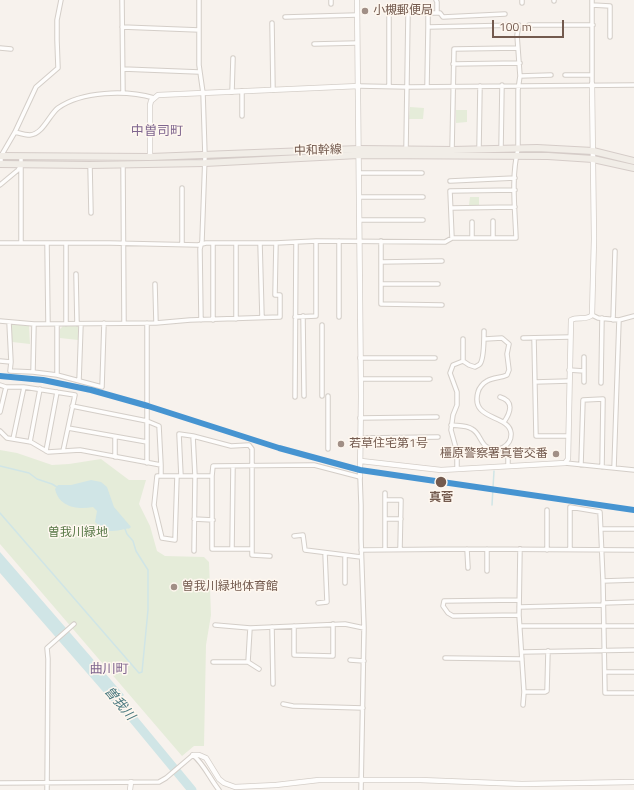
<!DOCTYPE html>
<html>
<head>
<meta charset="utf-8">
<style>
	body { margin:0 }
	#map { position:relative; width:634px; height:790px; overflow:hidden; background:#f7f2ed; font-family:"Titillium Web",sans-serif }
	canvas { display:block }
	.scale { position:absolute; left:492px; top:20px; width:72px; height:18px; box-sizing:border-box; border:2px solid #735a4e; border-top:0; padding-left:5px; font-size:12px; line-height:14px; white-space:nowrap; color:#735a4e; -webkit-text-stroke:3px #fef7ef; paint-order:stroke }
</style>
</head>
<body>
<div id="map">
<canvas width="634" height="790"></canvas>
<div class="scale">100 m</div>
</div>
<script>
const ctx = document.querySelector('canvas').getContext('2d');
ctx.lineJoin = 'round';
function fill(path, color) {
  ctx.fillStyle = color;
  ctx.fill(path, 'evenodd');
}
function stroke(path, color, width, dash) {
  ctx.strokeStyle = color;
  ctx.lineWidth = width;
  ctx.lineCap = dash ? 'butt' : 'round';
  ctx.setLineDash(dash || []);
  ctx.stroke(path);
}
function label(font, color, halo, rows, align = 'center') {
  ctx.font = font + ' "Titillium Web","Noto Sans JP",sans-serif';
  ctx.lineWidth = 3;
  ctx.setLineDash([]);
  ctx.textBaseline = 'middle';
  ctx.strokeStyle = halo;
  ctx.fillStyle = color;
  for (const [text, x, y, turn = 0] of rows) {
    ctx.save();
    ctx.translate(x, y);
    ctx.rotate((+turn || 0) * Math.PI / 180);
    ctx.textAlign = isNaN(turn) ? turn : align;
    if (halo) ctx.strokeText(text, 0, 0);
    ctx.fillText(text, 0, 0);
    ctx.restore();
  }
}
fill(new Path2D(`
	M410,107L424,108L423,119H409Z
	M467,110V122L456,123V110Z
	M470,197H479V205H469Z
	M11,324L29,326L30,344L12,342Z
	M63,326H78V340L60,338V329Z
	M0,450L17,453L52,465L69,464L101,459L129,480H146L139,504L150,526L157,551L165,556L204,557L209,562L211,615L206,645L204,746H194L182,756L0,544Z`), '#e5ecd9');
fill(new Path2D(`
	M91,480L101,482L107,487L114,507L131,527C126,531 131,527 125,529C112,532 106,533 95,522L97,511L93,507C77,510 59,507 55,489L58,485H71Z
	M0,552L124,695L113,703L0,573Z`), '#d0e5e6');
stroke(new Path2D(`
	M0,466L29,473L37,479L52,484L57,487
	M492,505L494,471
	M0,513L139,673L142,672L148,610V570L136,551L133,541L127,534L125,529`), '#d0e5e6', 1.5);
stroke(new Path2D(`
	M110,691L192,790`), '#d0e5e6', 9);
const minor = new Path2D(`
	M122,0L123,93
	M199,0V65L203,93L205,156L202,241L200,249L201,320
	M554,0V1
	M522,3V0
	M331,4V0
	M592,5L610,6V37
	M437,13H440L443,17L505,14
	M285,17L357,15
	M272,23L273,90
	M529,25H593
	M122,27L199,30
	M428,27V13H437V2L436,0
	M314,44L357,43
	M0,48L11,49
	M453,64L520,63
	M123,69L199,72
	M565,75H592
	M520,76L551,75
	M592,84V0
	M359,86L407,87L634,85
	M389,86V14
	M427,86L428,27L519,25L517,35L520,76L518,90V149C511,177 515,209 516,238H452
	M242,91V116
	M232,92L233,58
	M15,132C19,133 25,135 30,135C43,134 49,115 58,108C82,91 126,90 154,98
	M406,149L408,14
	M479,149L480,86
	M501,149L502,85
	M452,150L454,49L518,48
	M1,164V156L15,132L36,87L58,68L57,40V20L61,0
	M123,164L124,323
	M90,165L91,213
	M359,173H422
	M450,181L515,178
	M0,185L18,170L20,167
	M182,188V244
	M359,197H423
	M451,208L515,207
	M360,220H423
	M493,221V238
	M472,238V222
	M381,241V304L442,305
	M21,242V156
	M0,243H110L198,245L206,243H276L316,241L445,242L452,238L450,191L515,190
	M47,243L48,324
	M66,243V324
	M260,243L262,317
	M381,262L442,261
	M76,274L77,324
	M155,284L156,323
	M381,284H438
	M592,315L598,318L619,320L614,468
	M303,316L304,396
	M295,317L316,316V241
	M339,317V241
	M236,319V243
	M213,320V243
	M613,320L615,251
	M619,320L634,316
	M0,321L34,324L156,323L190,320L280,317V295H275L276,243
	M147,323V463
	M57,324V375L102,387L104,323
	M523,338L570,337
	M534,338L536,436H568
	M463,339V361L469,365L475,367C477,366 479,365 480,364C484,359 484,337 484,331
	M360,358H435
	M0,361L11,362L9,322
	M11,362L10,371L33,372L57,375
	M569,370L584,371
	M33,372L34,324
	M361,379H430
	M79,381L81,324
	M535,382L569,381
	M584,382V357
	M601,383L602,318
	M0,385L6,387H24L75,395L63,451
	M322,396V325
	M295,397L296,243
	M500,397C514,401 511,412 504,422
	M72,406L147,421L159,426L161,465
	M0,412L6,387
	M360,418L437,417
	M451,425C458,426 466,425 472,429C480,433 480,443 487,447C498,454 512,445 511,433C509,414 470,421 478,392C479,388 483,383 487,381C493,377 501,378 507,375L509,370L507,354L509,344L502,338L485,339
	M68,428L147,442
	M0,431L7,438L31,442L48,452L80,450L161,465V476H212L213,466L314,465L360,477L361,505V539L364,628L361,790
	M193,436L195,476L194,551
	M360,438L438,437
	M13,439L24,387
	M30,442L40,389
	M506,447L508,450V466
	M328,449V396
	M46,451L57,392
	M115,457V437
	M565,463L634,470
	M581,465L583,400L603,399L602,467
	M457,469V452L451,430L453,415L457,405V392L450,373L453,365L463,361
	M161,476H157L154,505L162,538L175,540L177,476
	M181,476L179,434L193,436L231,446L249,445L252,449V549H212V476
	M385,500H401L400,549
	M547,510V550
	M194,519L213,520
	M385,519H401
	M601,529H634
	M294,536L303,535L305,550L361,557
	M232,549L233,466
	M252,549V555L270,556
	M467,549L468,568
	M487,549V571
	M520,549L519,615L524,692L523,705
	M570,549V507L600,512L603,581L605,693H634
	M361,550L467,549L634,550
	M385,550V493
	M603,581L634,580
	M345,583V555
	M318,603L327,602L325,553
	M603,603L634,602
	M519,607L603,605
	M519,615L453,616L448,613L443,606L444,601L519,600
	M215,625L250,628L345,624L364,628
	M294,626V655L333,656V624
	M520,626H634
	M272,627L273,684
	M522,652L634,650
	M445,658L522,659
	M350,660L364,661
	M213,662H248L250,628
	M248,662L259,669
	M605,672H634
	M524,692H545L547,691L548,651
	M283,704L293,706L363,708
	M0,783L159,782L166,778L193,755C204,764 210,779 219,790
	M47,790L48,659L47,648L74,624`);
const tertiary = new Path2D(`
	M357,0L361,396L360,477
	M150,157V105L151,101L158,95L359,86
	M361,461L441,470L565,463L568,459L571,320C578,316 586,321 592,315L594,239L592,84
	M193,755H199L206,758L219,779L224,783L235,787L276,785L319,780H420L522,784L634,782
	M130,790L131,782`);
const primary = new Path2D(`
	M0,156L150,157L359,149L452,150L537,148L593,151L634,161
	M0,164L90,165L205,163L358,155L548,156L593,159L634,168`);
stroke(minor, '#d4cec8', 5.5);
stroke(tertiary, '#d4cec8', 6);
stroke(primary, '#d5ccc8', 8);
stroke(minor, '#fefdfc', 3.5);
stroke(tertiary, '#fefdfc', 4.5);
stroke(primary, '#f1ede7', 6);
stroke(new Path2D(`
	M0,376L43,380L91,390L148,406L279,448L360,470L634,510`), '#4694d1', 6);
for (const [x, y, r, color] of [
	[365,11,4,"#a18f86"],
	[341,444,4,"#a18f86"],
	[556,454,4,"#a18f86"],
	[441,482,6,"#735a4e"],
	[174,587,4,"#a18f86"]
]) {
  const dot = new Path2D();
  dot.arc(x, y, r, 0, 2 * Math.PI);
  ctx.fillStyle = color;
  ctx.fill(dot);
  stroke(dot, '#fef7ef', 1.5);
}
label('12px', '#735a4e', '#fef7ef', [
	["小槻郵便局",373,11],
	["若草住宅第1号",349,444],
	["橿原警察署真菅交番",548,454,"right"],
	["曽我川緑地体育館",182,587]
], 'left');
label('12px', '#735a4e', '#fef7ef', [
	["中和幹線",318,151,-2]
]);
label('bold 12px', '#735a4e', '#fef7ef', [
	["真菅",441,498]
]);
label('12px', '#587847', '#fef7ef', [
	["曽我川緑地",78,533]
]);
label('13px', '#7f668f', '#fef7ef', [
	["中曽司町",157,132],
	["曲川町",109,670]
]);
label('italic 13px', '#47777e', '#fef7ef', [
	["曽我川",119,704,50]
]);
</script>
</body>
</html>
